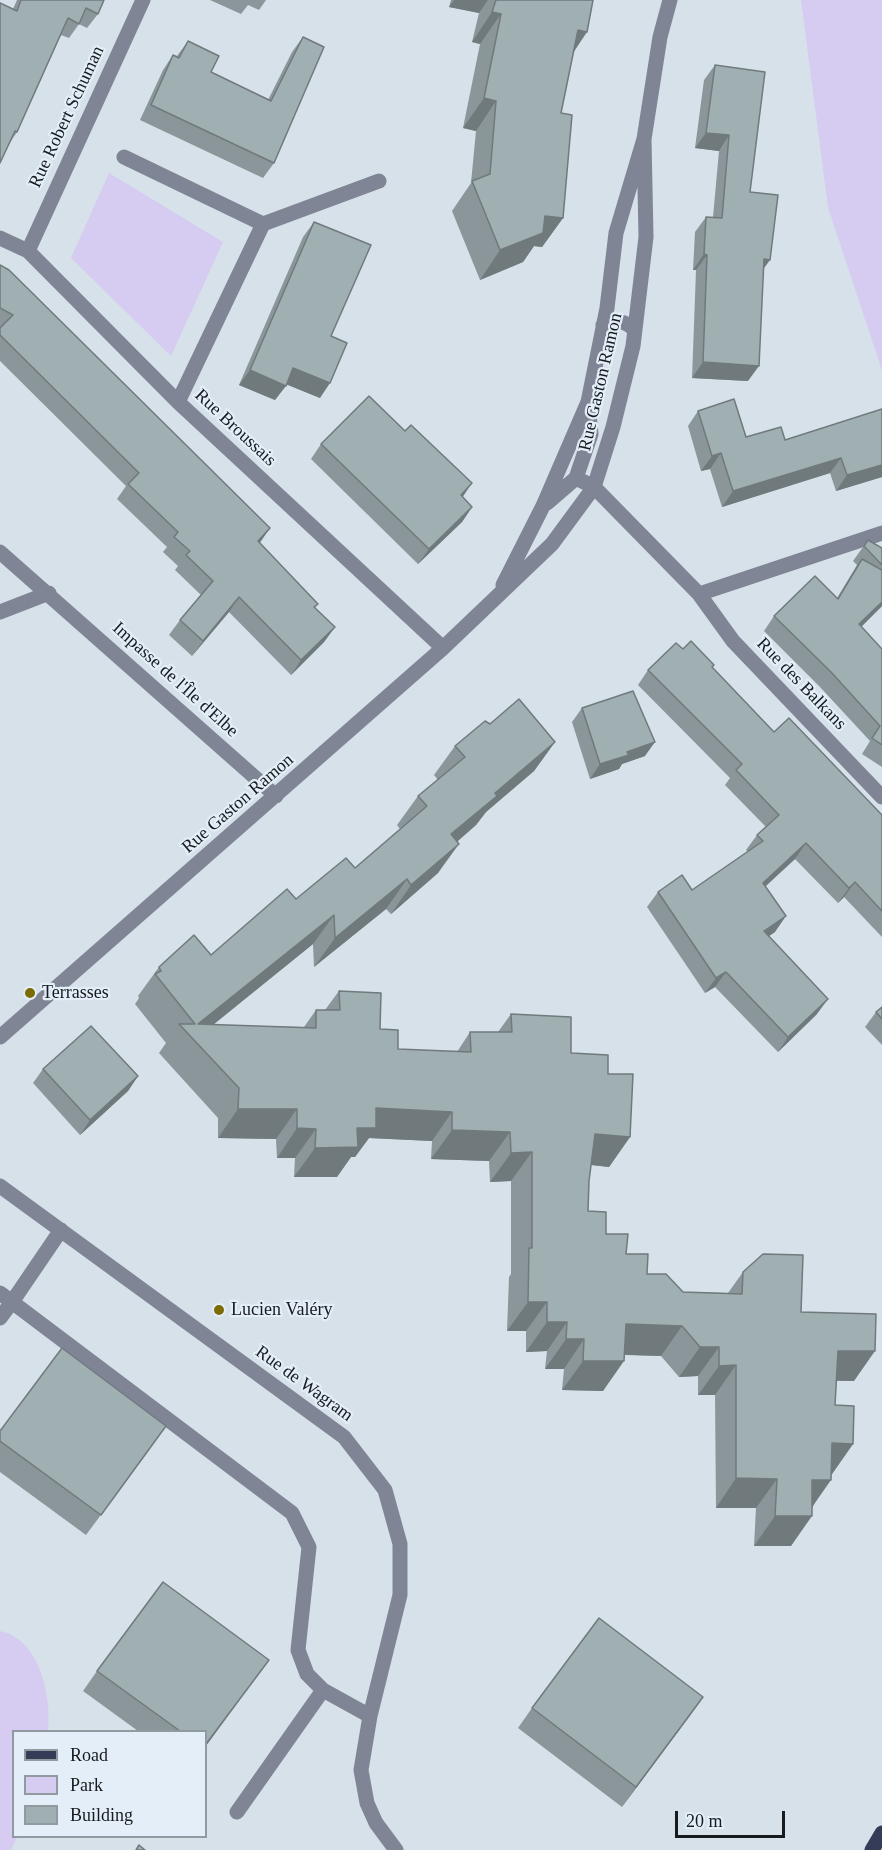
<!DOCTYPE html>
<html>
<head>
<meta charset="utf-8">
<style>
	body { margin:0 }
	#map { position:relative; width:882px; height:1850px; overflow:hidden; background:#d6e1ea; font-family:Georgia,serif }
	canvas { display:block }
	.legend { position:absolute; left:12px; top:1730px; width:195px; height:108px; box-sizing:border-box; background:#e3eef8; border:2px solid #919aa1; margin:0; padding:8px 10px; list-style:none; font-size:18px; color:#171b1e }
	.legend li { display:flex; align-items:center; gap:12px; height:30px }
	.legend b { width:30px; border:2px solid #919aa1 }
	.scale { position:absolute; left:675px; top:1811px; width:110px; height:27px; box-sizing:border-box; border:3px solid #171b1e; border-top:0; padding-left:8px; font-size:18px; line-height:21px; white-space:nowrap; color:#171b1e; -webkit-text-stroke:4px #e3eef8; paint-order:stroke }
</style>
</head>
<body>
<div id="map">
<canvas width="882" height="1850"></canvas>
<ul class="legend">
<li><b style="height:8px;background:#343c57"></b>Road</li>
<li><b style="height:16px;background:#d6cbf1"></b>Park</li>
<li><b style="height:16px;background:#a0afb2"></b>Building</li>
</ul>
<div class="scale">20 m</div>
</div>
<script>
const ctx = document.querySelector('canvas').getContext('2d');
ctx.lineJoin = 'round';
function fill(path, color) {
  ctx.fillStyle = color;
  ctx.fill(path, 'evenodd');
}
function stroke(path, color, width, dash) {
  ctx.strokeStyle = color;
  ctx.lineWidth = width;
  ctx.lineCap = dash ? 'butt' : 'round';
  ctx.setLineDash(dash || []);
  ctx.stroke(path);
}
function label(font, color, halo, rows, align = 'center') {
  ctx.font = font + ' Georgia,serif';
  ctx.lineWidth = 4.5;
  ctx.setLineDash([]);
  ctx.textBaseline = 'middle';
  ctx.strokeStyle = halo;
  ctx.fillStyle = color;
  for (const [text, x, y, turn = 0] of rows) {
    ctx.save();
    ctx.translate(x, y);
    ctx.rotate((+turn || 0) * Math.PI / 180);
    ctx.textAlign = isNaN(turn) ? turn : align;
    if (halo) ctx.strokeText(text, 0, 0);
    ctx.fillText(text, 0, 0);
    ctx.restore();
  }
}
fill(new Path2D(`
	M801,0H882V371L828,207Z
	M109,173L223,242L171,356L71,258Z
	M0,1631C40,1639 52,1697 48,1731L14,1732V1836L17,1837L11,1850H0Z`), '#d6cbf1');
stroke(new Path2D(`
	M124,157L263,224L178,402
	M263,224L379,181
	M0,238L28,251L178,402L443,648
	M28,251L143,0
	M603,325C617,320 624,320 635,330
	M576,478L594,487L699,594L882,533
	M547,503L576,478L591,434L588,405
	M0,552L276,796
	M503,585L543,506L588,402L607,308L616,233L644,139L660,37L670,0
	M699,594L733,641L882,797
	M0,612L49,593
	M0,1037L443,648L552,544L594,487L613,427L633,346L646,237L644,139
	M0,1186L344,1437L385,1490L400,1544V1595L370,1716L361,1770L367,1803L376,1823L396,1850
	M61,1230L12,1302L292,1513L309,1547L298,1650L307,1674L323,1690L370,1716
	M0,1293L12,1302L0,1318
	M237,1812L323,1690`), '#7f8595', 15);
stroke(new Path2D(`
	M872,1850L882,1833`), '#343c57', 15);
fill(new Path2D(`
	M17,0H104L98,14L87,28L79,24L69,38L61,35L17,132L9,144L13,9Z
	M210,0H266L259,10L248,5L241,14Z
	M451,0H593L573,52L561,113L563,218L542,247L534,246L523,262L480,280L452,211L471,183L476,131L463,128L480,44L472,42L479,13L449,7Z
	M303,37L274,163L263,178L140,120L163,70L173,55L177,56L188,41L211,72L268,100L292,52Z
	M715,65L750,192L764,268L748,381L692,378L696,270H693L695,232L706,217H713L719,151L695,148L704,80Z
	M314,222L331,336L320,398L286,384L275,400L239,385L303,237Z
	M0,265L270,528L259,543L318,604L315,608L335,627L324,642L291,675L229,612L192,656L169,635L180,620L201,595L175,570L178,566L163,552L167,547L117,499L126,486L0,361Z
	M882,409V477L836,491L830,473L722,507L710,469L701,471L688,426L698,411L746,437L785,440Z
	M321,444L462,497L472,507L462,522L418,564L311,459Z
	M868,540L882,548V606L861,627L882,649V767L862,754L870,741L820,687L764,631L774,616L837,598L857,565L853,561Z
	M683,649L714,665L712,668L774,732L882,815V937L844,897L838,903L795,859L765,886L775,932L769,936L817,1014L778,1052L715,987L705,993L647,907L658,892L692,890L748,852L746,850L757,835L766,827L725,785L730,778L638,685L648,670Z
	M582,708L645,756L622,764L619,769L590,779L572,722Z
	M490,724L555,742L534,771L486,812L476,825L457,842L438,873L391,914L386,909L314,967L313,944L213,1025L304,1027L316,1010H325L339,991L380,1029L398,1049L457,1052L470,1032H498L511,1014L571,1053L608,1074L630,1137L609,1167L591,1165L589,1181L588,1211L606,1234L647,1274L683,1292L728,1293L743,1272L801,1312L854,1381H836L835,1405L853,1444L832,1474H831L791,1546H754L756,1508H716L715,1395H698V1376L679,1377L661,1356L624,1355L603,1391L562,1390L564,1369H545L547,1351L526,1352V1331H507L509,1277L511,1274V1181L490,1182L489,1161L431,1159L432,1141L369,1138L355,1157H351L337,1177H294L295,1158H277L276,1139L218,1138V1118L159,1053L166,1043L135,1004L139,998L138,996L159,967L211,955L296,899L355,868L400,829L397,825L418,796L438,780L434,775L455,746Z
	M882,1007V1045L865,1027L876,1012Z
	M43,1069L138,1076L128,1091L80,1135L33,1083Z
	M0,1431L152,1446L86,1535L0,1472Z
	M97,1671L254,1680L206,1731H138L83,1691Z
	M703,1697L622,1807L518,1728L532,1708Z`), '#8a9699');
fill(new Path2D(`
	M454,0H488L479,13L449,7Z
	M492,12L501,14L480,44L472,42Z
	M578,30L587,32L567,62Z
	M484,98L496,101L476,131L463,128Z
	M706,133L729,135L719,151L695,148Z
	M545,216L563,218L542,247L534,246L523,262L480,280L500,250Z
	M704,254L707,255L696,270H693Z
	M764,259L770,260L759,275Z
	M703,362L759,366L748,381L692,378Z
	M293,368L330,383L320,398L283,383Z
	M250,370L286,386L275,400L239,385Z
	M721,453L710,469L701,471L712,456Z
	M841,458L830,473L722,507L733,491Z
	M882,465V477L836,491L847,475Z
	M472,483L462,498L461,495Z
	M472,507L462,522L418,564L429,549Z
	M270,528L259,544L258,541Z
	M239,597L229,612L192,656L203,641Z
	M882,602V606L848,640L859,624Z
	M335,627L324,642L291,675L301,660Z
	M555,742L534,771L486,812L476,825L431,864L451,834L495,793Z
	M655,742L645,756L622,764L619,769L590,779L600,764L627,752Z
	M806,843L795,859L753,898L763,883Z
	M459,844L438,873L391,914L411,885Z
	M407,879L386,909L314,967L335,938Z
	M855,882L844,897L838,903L849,888Z
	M334,915L313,944L194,1040L198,1024Z
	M786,916L775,932L754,946L764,931Z
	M726,972L715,987L705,993L716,978Z
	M828,999L817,1014L778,1052L788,1037Z
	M138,1076L128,1091L80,1135L90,1120Z
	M376,1108L452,1112L432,1141L369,1138L355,1157H351L337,1177H294L315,1148L357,1128Z
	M238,1109H297L276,1139L218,1138Z
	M297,1128L316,1129L295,1158H277Z
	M452,1130L510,1132L489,1161L431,1159Z
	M595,1134L630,1137L609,1167L575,1163Z
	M532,1152L511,1181L490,1182L511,1153Z
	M528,1302H547L526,1331H507Z
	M547,1322H567L547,1351L526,1352Z
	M626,1324L682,1326L661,1356L606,1354Z
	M566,1339H584L564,1369H545Z
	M700,1347H719L698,1376L679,1377Z
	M838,1351H875L854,1381L818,1380Z
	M583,1361H624L603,1391L562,1390Z
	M736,1365L715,1395H698L719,1366Z
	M832,1443L853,1444L832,1474L812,1473Z
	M736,1478L777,1479L756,1508H716Z
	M812,1480H831L810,1510Z
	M775,1516H812L791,1546H754Z
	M269,1660L254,1680L206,1746V1744Z
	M703,1697L689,1717L622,1807L636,1787Z`), '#707a7d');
const building = new Path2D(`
	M21,0H104L98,14L86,8L79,24L68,18L17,132L15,131L0,163V3L17,11Z
	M496,0H593L587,32L578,30L561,113L572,115L563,218L545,216L543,233L500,250L472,181L490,174L496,101L484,98L501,14L492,12Z
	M303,37L324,47L274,163L151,105L173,55L179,58L188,41L219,56L211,72L271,101Z
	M715,65L765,72L750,192L778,195L770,260L764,259L759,366L703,362L707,255L704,254L706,217L722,218L729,135L706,133Z
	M314,222L371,245L331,336L347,343L330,383L293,368L286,386L250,370Z
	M0,265L9,270L270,528L258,541L318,604L314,607L335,627L301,660L239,597L203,641L180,620L213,581L186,555L190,551L174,537L178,532L128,484L139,473L0,335V328L13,315L0,308Z
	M369,396L405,431L411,425L472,483L461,495L472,507L429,549L321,444Z
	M734,399L746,437L781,427L785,440L882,409V465L847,475L841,458L733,491L721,453L712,456L698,411Z
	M868,540L882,548V565L864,546Z
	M862,559L882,570V602L859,624L882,649V745L872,738L880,726L831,672L774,616L815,576L838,599Z
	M691,641L714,665L712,667L774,732L789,718L882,815V911L855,882L849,888L806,843L763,883L786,916L764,931L828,999L788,1037L726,972L716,978L658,892L682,875L692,890L763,841L757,835L779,815L736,770L742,764L648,670L676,643L683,649Z
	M633,691L655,742L627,752L629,755L600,764L582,708Z
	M519,699L555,742L495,793L497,796L451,834L459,844L411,885L407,879L335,938L334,915L198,1024L316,1028V1010H340L339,991L381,993L380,1029L398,1030V1049L471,1052L470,1032H512L511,1014L571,1017V1053L608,1055V1074H633L630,1137L595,1134L589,1181L588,1211L606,1212V1234H628L626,1254H648L647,1274H666L683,1292L742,1294L743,1272L763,1254L803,1255L801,1312L876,1314L875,1351H838L835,1405L854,1406L853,1444L832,1443L831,1480H812V1516H775L777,1479L736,1478V1365L719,1366V1347H700L682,1326L626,1324L624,1361H583L584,1339H566L567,1322H547V1302H528L529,1248H532V1152L511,1153L510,1132L452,1130V1112L376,1108V1128H357L358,1147L315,1148L316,1129L297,1128V1109H238L239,1088L179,1024H195L155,974L161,971L159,967L194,935L211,955L287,889L296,899L346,858L355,868L427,806L418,796L465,757L455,746L485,721L490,724Z
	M882,1007V1019L876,1012Z
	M91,1026L138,1076L90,1120L43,1069Z
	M62,1348L166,1426L101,1515L0,1441V1431Z
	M163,1582L269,1660L206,1744V1731H180L97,1671Z
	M599,1618L703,1697L636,1787L532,1708Z
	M139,1845L145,1850H136Z`);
fill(building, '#a0afb2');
stroke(building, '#707a7d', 1.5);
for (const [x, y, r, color] of [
	[30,993,6,"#7c6b03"],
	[219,1310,6,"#7c6b03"]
]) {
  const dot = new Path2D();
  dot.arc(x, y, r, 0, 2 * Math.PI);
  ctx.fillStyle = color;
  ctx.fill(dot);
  stroke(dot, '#e3eef8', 2);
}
label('18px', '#171b1e', '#e3eef8', [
	["Rue Robert Schuman",67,117,-65],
	["Rue Gaston Ramon",601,382,-77],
	["Rue Broussais",235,428,43],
	["Impasse de l'Île d'Elbe",175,680,42],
	["Rue des Balkans",801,684,46],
	["Rue Gaston Ramon",238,804,-41],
	["Rue de Wagram",304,1384,36]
]);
label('18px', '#171b1e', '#e3eef8', [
	["Terrasses",42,993],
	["Lucien Valéry",231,1310]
], 'left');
</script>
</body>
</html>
